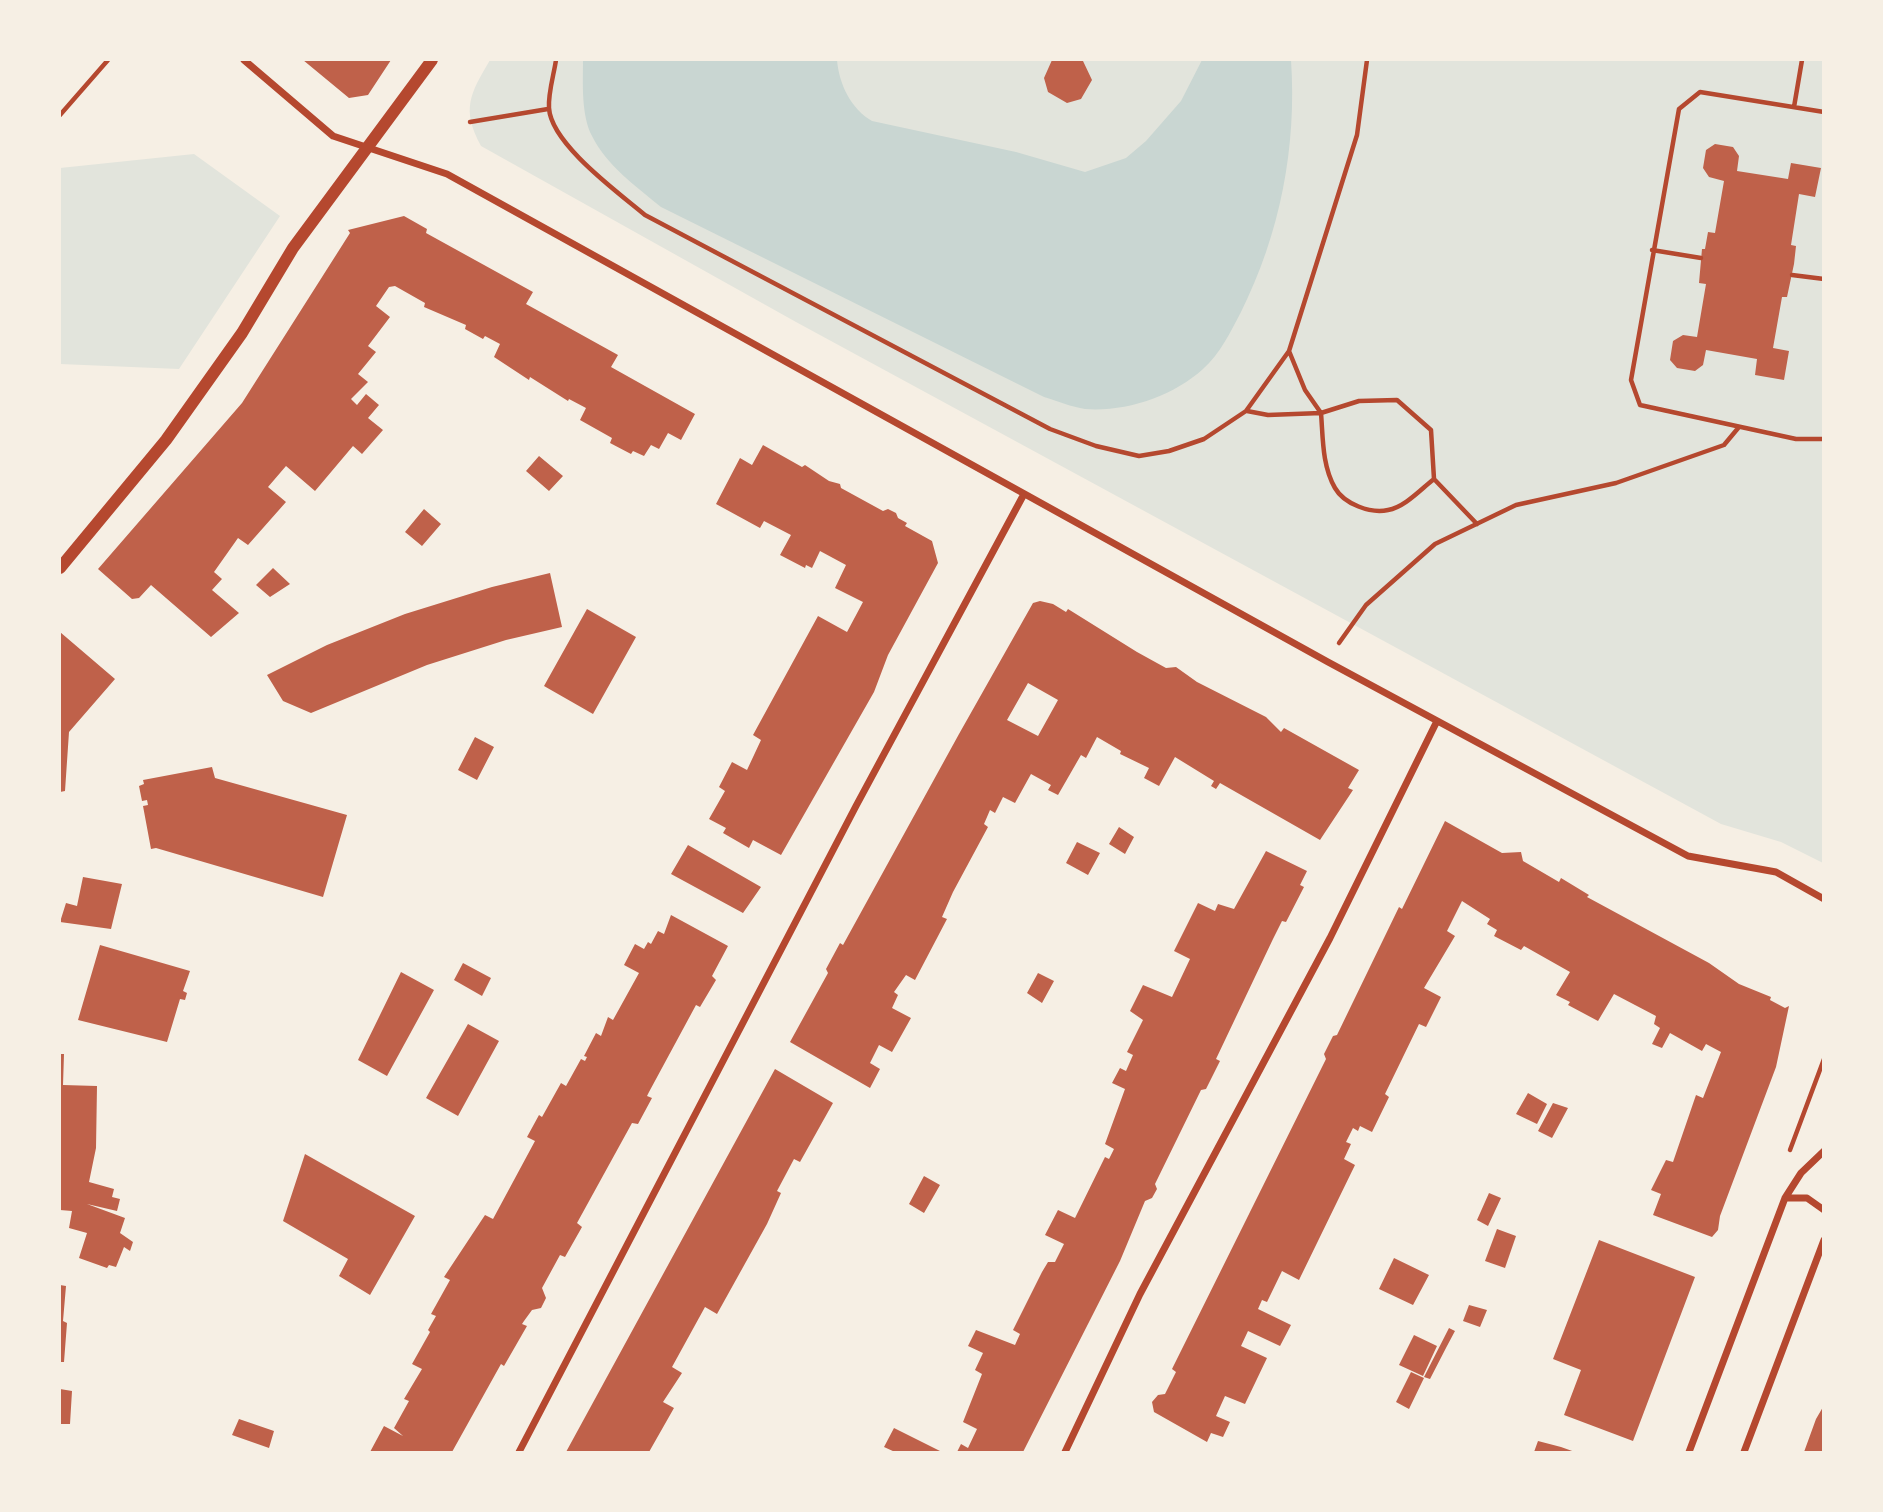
<!DOCTYPE html>
<html>
<head>
<meta charset="utf-8">
<style>
	body { margin:0 }
	#map { position:relative; width:1883px; height:1512px; overflow:hidden; background:#f6efe4; font-family:"Asap Condensed",sans-serif }
	canvas { display:block }
	.frame { position:absolute; inset:0; border:61px solid #f6efe4; pointer-events:none }
</style>
</head>
<body>
<div id="map">
<canvas width="1883" height="1512"></canvas>
<div class="frame"></div>
</div>
<script>
const ctx = document.querySelector('canvas').getContext('2d');
ctx.lineJoin = 'round';
function fill(path, color) {
  ctx.fillStyle = color;
  ctx.fill(path, 'evenodd');
}
function stroke(path, color, width, dash) {
  ctx.strokeStyle = color;
  ctx.lineWidth = width;
  ctx.lineCap = dash ? 'butt' : 'round';
  ctx.setLineDash(dash || []);
  ctx.stroke(path);
}
fill(new Path2D(`
	M490,60H1823V863L1781,842L1721,824L796,322L481,146C461,109 470,94 490,60Z
	M194,154L280,216L179,369L60,364V168Z`), '#e2e4dc');
fill(new Path2D(`
	M583,60H837C839,84 851,109 872,121L1016,152L1085,172L1126,158L1146,141L1181,101L1202,60H1291C1297,147 1280,234 1241,312C1231,331 1220,354 1203,369C1172,397 1126,412 1085,409C1072,407 1057,401 1044,397L661,207C637,187 606,165 592,136C581,115 583,83 583,60Z`), '#c9d6d2');
fill(new Path2D(`
	M303,60H391L368,95L349,98Z
	M1052,60H1085L1083,61L1092,80L1081,99L1067,103L1048,92L1044,78Z
	M1715,144L1733,147L1739,156L1737,171L1788,179L1791,163L1821,168L1815,197L1799,194L1791,245L1796,246L1794,264L1787,297H1782L1773,348L1789,351L1784,380L1755,375L1757,359L1706,350L1703,365L1695,371L1677,368L1670,360L1673,341L1683,335L1697,337L1706,284L1699,283L1702,249H1705L1708,232L1715,233L1724,181L1709,177L1703,168L1706,150Z
	M404,216L427,229L426,233L533,292L526,304L618,355L611,367L695,414L681,440L668,433L659,449L651,445L644,456L633,451L631,454L610,443L612,438L580,420L586,408L569,399L568,401L530,377L529,380L494,357L500,344L485,336L483,339L465,329L466,325L424,307L425,303L395,286L389,287L376,306L390,317L368,346L376,352L358,374L368,382L351,399L357,405L366,394L379,405L368,418L383,430L362,454L353,446L315,491L286,466L268,487L286,502L248,545L238,538L214,572L222,579L212,590L239,613L211,637L151,585L139,598L132,599L98,569L242,403L350,233L348,230Z
	M763,445L802,467L805,465L829,481L840,484L841,488L883,511L888,509L896,513L898,518L907,523L905,526L932,541L938,563L888,655L874,692L781,855L753,840L749,848L723,833L726,828L709,819L725,791L719,787L732,762L747,770L761,740L753,735L818,616L847,632L863,602L835,588L846,565L820,551L812,568L806,565L805,568L780,555L791,535L764,521L760,528L716,504L740,458L752,465Z
	M539,456L563,476L549,491L526,471Z
	M424,509L441,524L422,546L405,532Z
	M273,568L290,584L270,597L256,585Z
	M550,573L562,627L506,640L427,665L311,713L283,701L267,675L327,645L405,614L492,587Z
	M1040,601L1053,604L1066,612L1068,609L1137,652L1166,668L1176,667L1197,682L1266,717L1281,732L1284,728L1359,770L1348,788L1353,790L1320,840L1220,783L1216,789L1211,786L1214,781L1175,757L1159,786L1144,778L1149,768L1120,754L1121,751L1097,737L1086,758L1081,755L1058,795L1048,790L1051,785L1031,774L1015,803L1003,797L995,813L990,810L984,824L988,827L953,892L942,917L947,919L915,980L906,975L894,992L898,995L892,1008L911,1018L892,1052L879,1045L870,1063L880,1069L870,1088L790,1042L828,973L826,969L840,943L843,945L959,734L1033,603ZM1028,683L1058,700L1038,736L1007,720Z
	M587,609L636,637L593,714L544,686Z
	M60,632L115,679L69,732L65,791L60,792Z
	M475,737L494,747L477,780L458,770Z
	M212,767L215,778L347,815L323,897L156,848L151,849L143,806L148,805L147,800L142,801L139,786L144,784L143,780Z
	M1445,821L1502,853L1521,852L1523,861L1559,882L1561,878L1589,895L1587,897L1709,963L1739,984L1771,997L1770,1000L1785,1008L1789,1006L1776,1067L1720,1216L1718,1230L1712,1237L1653,1215L1661,1194L1651,1190L1666,1160L1673,1162L1696,1095L1703,1098L1721,1052L1706,1044L1702,1051L1670,1033L1662,1048L1652,1044L1660,1028L1654,1024L1656,1016L1614,994L1598,1021L1568,1005L1570,1002L1556,995L1570,972L1524,946L1521,950L1494,936L1497,930L1487,924L1490,919L1462,901L1447,931L1455,936L1424,988L1441,997L1426,1027L1419,1024L1385,1094L1389,1097L1372,1132L1360,1126L1358,1131L1353,1128L1346,1142L1351,1144L1344,1159L1355,1165L1299,1280L1282,1271L1267,1302L1262,1300L1258,1309L1291,1325L1280,1346L1248,1331L1241,1346L1267,1358L1245,1404L1225,1396L1216,1416L1230,1422L1223,1437L1211,1433L1207,1442L1154,1412L1152,1402L1158,1395L1165,1394L1176,1372L1172,1369L1326,1059L1324,1054L1333,1036L1337,1035L1399,907L1402,909Z
	M1119,827L1134,837L1125,854L1109,844Z
	M1077,842L1100,853L1088,875L1066,863Z
	M688,845L761,887L743,913L671,874Z
	M1266,851L1307,871L1300,885L1304,887L1286,922L1282,921L1273,939L1216,1059L1220,1061L1206,1089L1201,1090L1155,1184L1157,1189L1152,1198L1145,1201L1120,1261L1023,1452H957L961,1444L968,1448L977,1429L963,1422L982,1374L975,1370L983,1353L968,1346L976,1330L1015,1345L1020,1334L1013,1330L1042,1272L1048,1262H1055L1064,1244L1045,1235L1058,1210L1075,1218L1105,1157L1109,1159L1114,1149L1105,1144L1125,1089L1112,1083L1120,1068L1126,1071L1133,1055L1127,1052L1143,1020L1130,1011L1143,985L1172,997L1190,959L1174,951L1198,903L1215,911L1218,904L1234,909Z
	M83,877L122,884L111,929L60,922L66,903L77,906Z
	M671,915L728,946L712,976L716,980L700,1007L696,1005L649,1092L647,1096L652,1098L638,1124L632,1123L577,1223L582,1227L565,1257L560,1255L542,1288L546,1298L541,1308L532,1310L524,1321L522,1324L527,1326L504,1366L501,1364L452,1452H370L384,1426L403,1436L394,1428L409,1401L404,1399L422,1369L412,1364L430,1332L428,1330L436,1316L431,1314L450,1280L444,1277L485,1215L493,1219L535,1141L527,1137L539,1115L542,1117L561,1083L566,1086L581,1059L585,1061L587,1057L584,1056L596,1033L601,1036L608,1017L613,1020L639,973L624,965L635,944L644,949L648,942L651,944L658,931L664,934Z
	M100,945L190,971L183,991L187,993L185,1000L180,999L167,1042L78,1020Z
	M463,963L491,978L482,996L454,980Z
	M401,972L434,990L387,1076L358,1060Z
	M1038,973L1054,981L1042,1003L1027,993Z
	M468,1024L499,1041L458,1116L426,1098Z
	M60,1054H64L63,1085L97,1086L96,1148L89,1182L114,1189L112,1197L120,1199L117,1211L87,1204L125,1218L120,1233L133,1242L130,1251L124,1247L116,1267L109,1265L107,1268L79,1258L87,1233L69,1228L72,1211L60,1210Z
	M775,1069L833,1103L800,1162L794,1159L777,1191L781,1193L767,1224L717,1314L705,1307L672,1367L682,1373L663,1402L674,1408L649,1452H566Z
	M1528,1093L1547,1104L1537,1124L1516,1114Z
	M1553,1103L1568,1108L1552,1138L1538,1131Z
	M305,1154L415,1216L370,1295L339,1276L348,1259L283,1221Z
	M924,1176L940,1185L924,1213L909,1204Z
	M1489,1193L1501,1198L1488,1226L1477,1220Z
	M1497,1229L1516,1236L1505,1268L1485,1261Z
	M1599,1240L1695,1277L1633,1441L1564,1415L1581,1370L1553,1359Z
	M1394,1258L1429,1275L1413,1305L1379,1289Z
	M60,1285L66,1286L63,1321L67,1323L64,1362H60Z
	M1469,1305L1487,1310L1480,1327L1463,1321Z
	M1449,1328L1455,1331L1447,1346L1430,1379L1424,1377Z
	M1414,1335L1437,1346L1423,1376L1399,1365Z
	M1411,1372L1424,1378L1409,1409L1396,1402Z
	M60,1389L72,1391L70,1424H60Z
	M1823,1407L1824,1452H1804L1816,1419Z
	M239,1419L274,1431L269,1448L232,1435Z
	M894,1428L942,1452H895L884,1447Z
	M1538,1441L1561,1447L1575,1452H1534Z`), '#bf614a');
stroke(new Path2D(`
	M556,60C554,74 548,93 549,108C551,144 619,193 645,215L1050,429L1096,446L1139,456L1169,451L1204,439L1246,411L1289,351L1357,135L1367,60
	M1794,107L1802,60
	M1824,112L1700,92L1679,109L1631,380L1640,405L1796,439H1824
	M60,115L108,60
	M470,122L548,109
	M1652,250L1701,258
	M1792,275L1824,279
	M1289,351L1305,390L1321,413L1359,401L1397,400L1431,430L1434,479L1477,524
	M1247,411L1268,415L1321,413C1323,437 1322,466 1335,488C1344,504 1371,514 1388,510C1405,507 1421,489 1434,479
	M1339,643L1366,605L1435,544L1516,505L1616,483L1724,445L1739,427
	M1790,1150L1824,1059`), '#b5482f', 4.5);
stroke(new Path2D(`
	M244,60L333,136L447,174L1328,662L1688,856L1776,872L1824,899
	M1785,1198H1807L1824,1210
	M519,1452L856,806L1024,494
	M1065,1452L1140,1294L1330,938L1437,721
	M1689,1452L1785,1198L1801,1173L1824,1151
	M1744,1452L1824,1240`), '#b5482f', 7);
stroke(new Path2D(`
	M60,568L166,440L242,333L293,248L432,60`), '#b5482f', 12);
</script>
</body>
</html>
